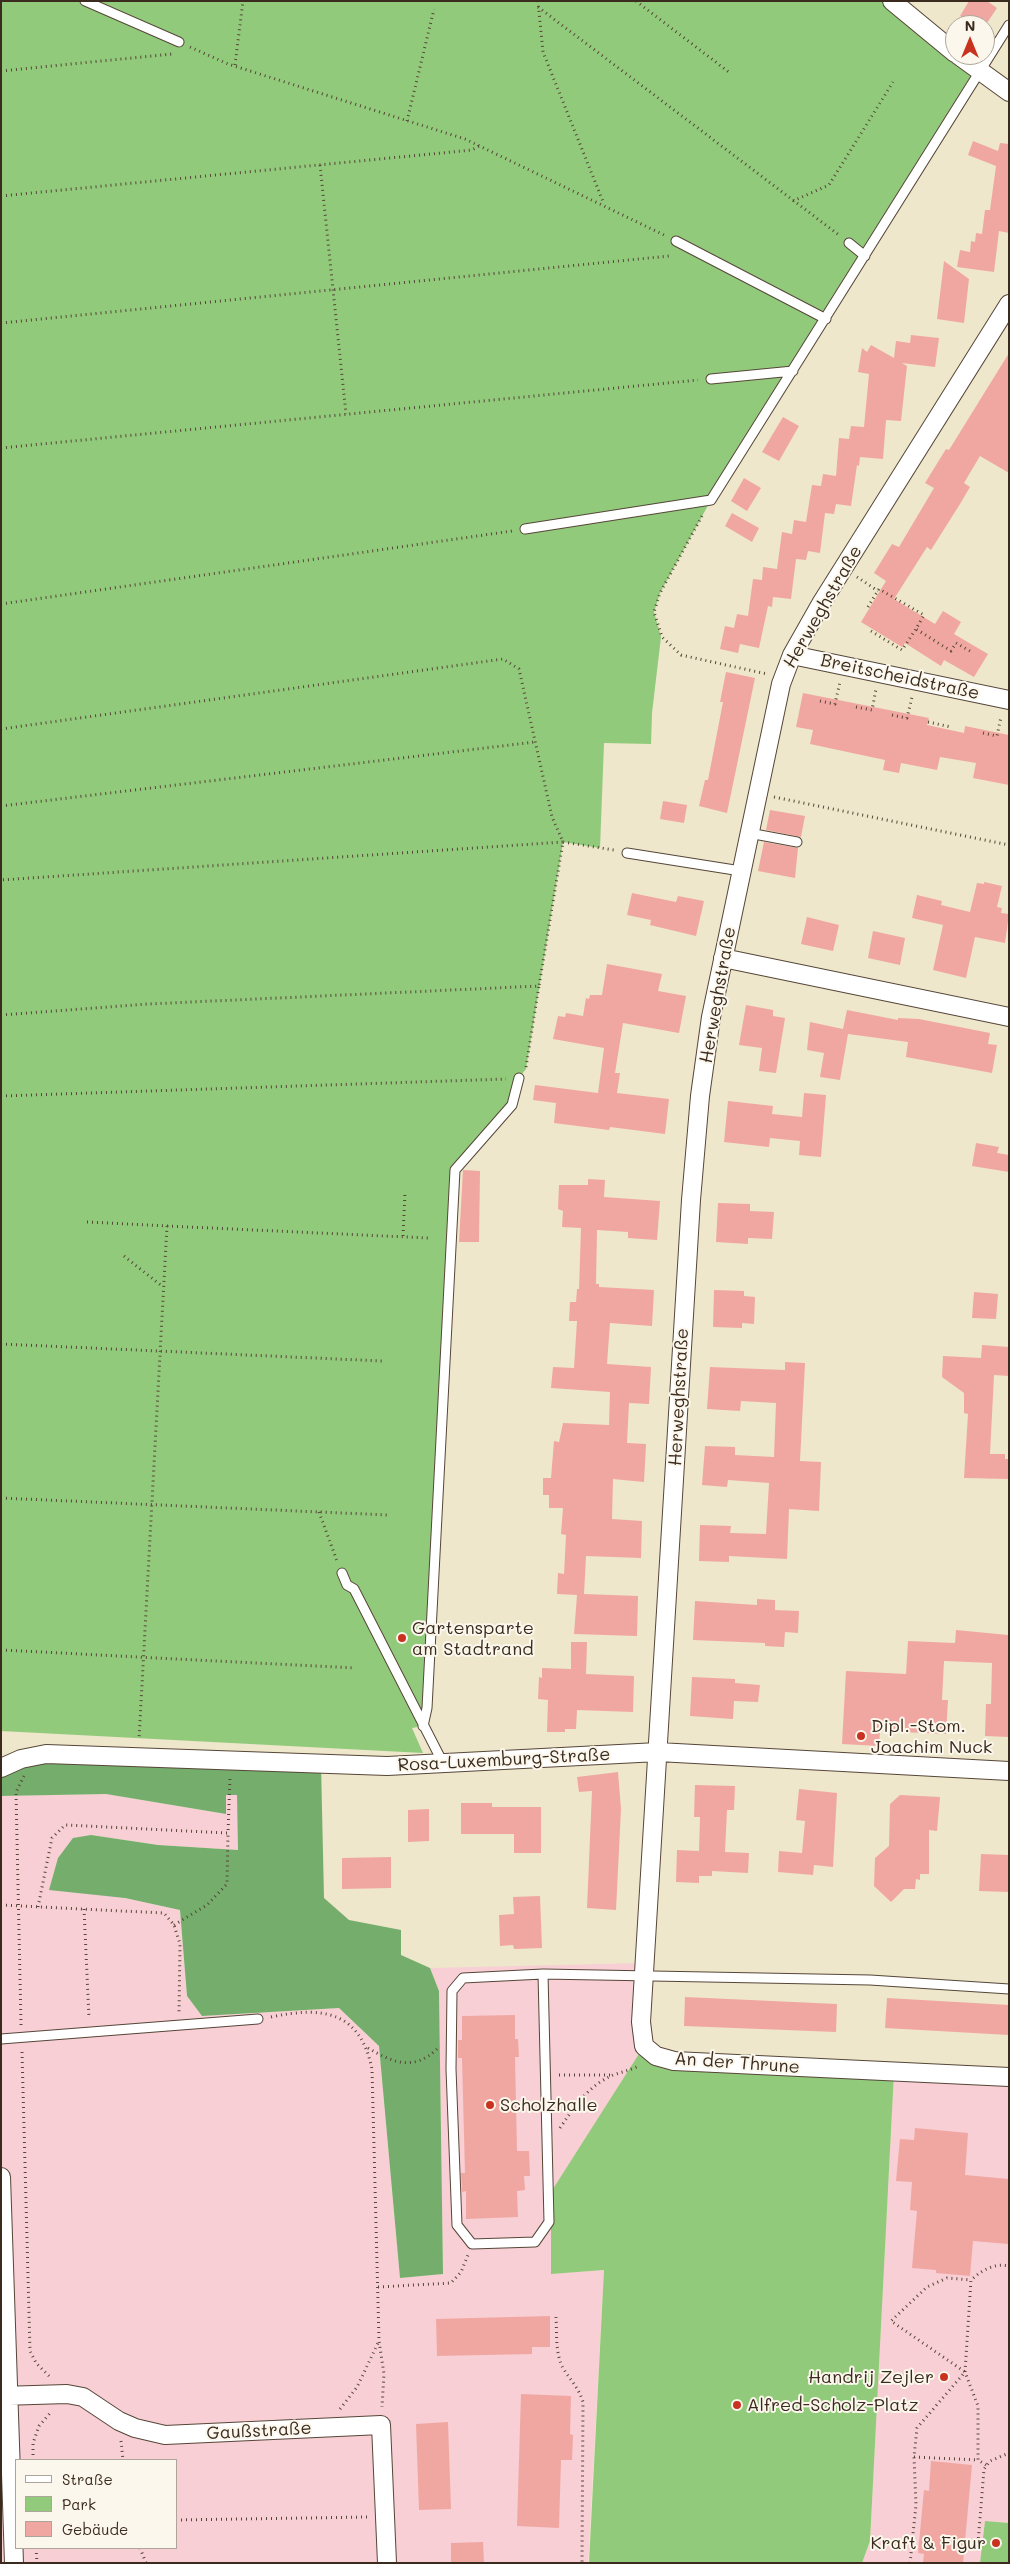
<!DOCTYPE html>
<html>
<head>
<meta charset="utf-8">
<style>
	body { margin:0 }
	#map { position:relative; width:1010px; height:2564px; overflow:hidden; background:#eee7cb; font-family:Mali,sans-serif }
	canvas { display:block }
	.frame { position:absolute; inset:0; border:2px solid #3b2a1e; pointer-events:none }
	.legend { position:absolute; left:15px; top:2459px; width:162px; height:90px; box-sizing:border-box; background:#fbf7ec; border:1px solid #aea59a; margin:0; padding:6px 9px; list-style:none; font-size:15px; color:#3b2a1e }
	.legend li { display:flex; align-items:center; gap:10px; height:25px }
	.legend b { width:25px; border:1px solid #aea59a }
	.north { position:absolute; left:945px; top:15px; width:50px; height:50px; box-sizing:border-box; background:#fbf7ec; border:1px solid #aea59a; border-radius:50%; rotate:0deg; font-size:14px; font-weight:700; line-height:20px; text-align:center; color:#3b2a1e }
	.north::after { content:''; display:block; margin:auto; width:18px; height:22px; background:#c8321e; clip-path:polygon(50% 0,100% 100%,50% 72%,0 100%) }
</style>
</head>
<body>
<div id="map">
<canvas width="1010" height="2564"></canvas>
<div class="frame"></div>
<ul class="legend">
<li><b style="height:6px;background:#fff"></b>Straße</li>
<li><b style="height:14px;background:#92ca7c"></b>Park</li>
<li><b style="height:14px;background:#f1a7a1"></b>Gebäude</li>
</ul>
<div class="north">N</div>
</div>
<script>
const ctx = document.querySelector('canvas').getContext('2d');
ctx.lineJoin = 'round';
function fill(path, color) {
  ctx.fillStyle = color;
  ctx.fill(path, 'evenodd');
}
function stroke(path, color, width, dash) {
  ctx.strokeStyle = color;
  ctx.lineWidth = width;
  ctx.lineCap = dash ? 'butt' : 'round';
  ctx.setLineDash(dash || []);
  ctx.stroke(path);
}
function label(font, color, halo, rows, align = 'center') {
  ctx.font = font + ' Mali,sans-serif';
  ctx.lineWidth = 4;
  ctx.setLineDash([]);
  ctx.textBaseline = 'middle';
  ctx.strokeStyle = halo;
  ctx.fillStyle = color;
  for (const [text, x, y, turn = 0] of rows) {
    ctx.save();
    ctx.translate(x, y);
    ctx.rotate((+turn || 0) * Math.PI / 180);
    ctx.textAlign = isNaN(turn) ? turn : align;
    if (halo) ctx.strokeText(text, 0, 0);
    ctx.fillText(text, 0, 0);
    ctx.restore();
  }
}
fill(new Path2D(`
	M106,1794L225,1814L226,1794H237L239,1850L158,1845L91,1835L125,1898L180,1910L187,1996L202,2016L339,2008L379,2046L400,2278L443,2274L439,1991L430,1968L644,1963V2046L551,2274L604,2270L588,2563H1V1796ZM16,2460H176V2548H16Z
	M894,2072L1009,2077V2523L985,2521L980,2563H862L870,2541Z`), '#f7cfd5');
fill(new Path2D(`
	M1,1H892L978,73L711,500L660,593L654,612L661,637L652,713L651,744L604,743L600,848L563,842L526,1069L519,1078L512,1105L454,1170L423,1726L412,1728L423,1753L1,1731Z
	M644,2046L656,2056L894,2072L870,2541L862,2563H589L604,2270L551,2274V2192Z
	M985,2521L1009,2523V2563H980Z`), '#92ca7c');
fill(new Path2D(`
	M21,1759L321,1764L324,1898L349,1920L401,1930V1955L430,1968L439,1991L443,2274L400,2278L379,2046L339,2008L202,2016L187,1996L180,1910L125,1898L49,1890L58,1858L73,1838L91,1835L158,1845L238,1850L237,1795H226V1814L106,1794L1,1796V1769Z`), '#75ae6c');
fill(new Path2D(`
	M969,1H987L997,8L985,26L975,25L960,16Z
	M973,141L998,151L1000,143L1009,144V233L999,231L994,272L957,267L960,250L970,252L971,241L975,242L976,233L982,234L985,210H990L996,166L968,155Z
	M944,261L969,279L964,323L937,319Z
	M911,335L939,338L935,367L902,363L907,366L901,421L886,420L883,459L860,457L859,466L857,465L851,506L836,504L834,514L825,513L820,553L808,551L806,560L796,559L791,599L773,597L772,607L768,606L759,648L740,644L738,653L720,649L725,626L734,628L737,614L748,616L753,579L762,580L763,567L777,569L782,532L792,534L794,520L806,522L812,485L821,486L823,474L836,476L839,438L849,439L851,426L864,427L869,374L858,372L862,348L867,352L871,345L894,358L896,341L910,343Z
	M1009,353V473L980,456L964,483L970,487L960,504L931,550L927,547L894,599L935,624L943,611L961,622L954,634L988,654L974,677L944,660L941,666L905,643L902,647L861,622L886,581L874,573L892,544L899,547L934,488L925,483L946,449L949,450Z
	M783,417L799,426L779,461L762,452Z
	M744,478L761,488L747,511L731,501Z
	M732,513L759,528L752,542L725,526Z
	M726,672L755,678L727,813L699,806L705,780H708L723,702H720Z
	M803,693L929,718L927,725L964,733L965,726L1009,735V785L973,778L976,763L940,757L937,770L901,763L899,773L883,770L885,760L810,744L813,730L796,727Z
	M663,801L687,805L684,823L660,819Z
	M770,810L805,816L801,837L766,830Z
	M764,842L798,848L795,878L758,871Z
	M984,882L1002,886L997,907L1002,908L1001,913L1009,914L1005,943L975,937L966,978L933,970L943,925L912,918L917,895L942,901L941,905L970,912L977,883L984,884Z
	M632,893L676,902L678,896L704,901L696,936L650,925L651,920L627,915Z
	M807,917L839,925L833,951L801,944Z
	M873,931L905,938L900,965L868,958Z
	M607,964L662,974L658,991L686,996L679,1033L623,1023L615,1073H620L617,1093L669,1099L665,1134L610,1127L609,1130L554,1123L556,1103L533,1100L535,1085L598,1093L604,1048L553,1039L558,1016L565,1017L566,1013L583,1016L586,998L589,999L590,995H602Z
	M746,1005L773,1010V1016L785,1018L776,1073L759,1071L762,1048L739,1045Z
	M847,1010L898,1020V1018L919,1019L990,1033L988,1044L997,1045L992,1073L906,1057L908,1042L848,1034L840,1080L820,1077L824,1053L807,1050L810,1022L843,1029Z
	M804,1093L826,1095L821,1157L799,1155L800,1141L770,1138L769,1147L724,1142L728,1101L773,1106L772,1114L802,1117Z
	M976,1143L999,1147L997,1153L1009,1155V1172L972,1166Z
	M463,1170L480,1171L479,1242H459Z
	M588,1179L605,1180L604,1197L660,1201L657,1240L628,1238V1232L597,1230L596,1284H599V1287L654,1290L652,1326L610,1323L607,1364L651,1367L649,1404L629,1403L627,1443L646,1444L644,1482L613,1479L612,1519L642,1521L641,1558L586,1556L584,1594L638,1596L637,1636L574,1634L577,1595L557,1594L558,1573L564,1574L566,1535L561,1534L563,1508H549V1495H543V1478H551L554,1441L559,1442L563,1423L609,1425L610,1392L551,1388L553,1367L574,1368L577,1321H569L570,1302H576L577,1289H579L581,1228L562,1227L563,1211L558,1209L559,1185H588Z
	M718,1203L750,1204V1211L774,1212L772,1239L748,1238V1244L716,1242Z
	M714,1290L744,1291V1296L755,1297L754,1324L742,1323V1328L713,1327Z
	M974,1292L998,1294L996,1319L972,1318Z
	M982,1345L1009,1347V1376L994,1375L990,1454H1005V1459H1009V1479L964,1478L968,1414L964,1413V1393L942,1377L943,1356L981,1358Z
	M785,1362L805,1363L800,1461L821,1462L819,1511L789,1509L787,1559L729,1556V1562L699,1561L700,1525L731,1526L730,1533L766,1534L769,1483L728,1480L727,1487L702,1485L705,1446L735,1447V1455L774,1457L776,1403L741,1401L740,1411L707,1409L710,1367L785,1370Z
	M757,1599L775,1600V1610L799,1611L798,1633L785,1632L784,1647L765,1646V1643L693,1640L695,1601L757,1605Z
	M956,1630L1008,1635L1009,1737L985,1736L986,1704H991L992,1663L944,1661L942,1700H948L946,1734L880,1731L879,1746L842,1744L846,1671L906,1674L908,1641L955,1643Z
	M571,1642H587L586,1674L634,1676L633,1712L577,1710L576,1729H565V1732H547L548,1700L538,1699L539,1677L542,1678V1668L571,1669Z
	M692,1677L735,1679V1683L760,1685L758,1702L734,1701L733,1719L690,1716Z
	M618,1772L621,1809L616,1910L587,1908L592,1791L579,1792L577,1777Z
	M695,1785L735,1786L734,1810H727L725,1852L749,1853L748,1873L712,1871V1876H699V1883L676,1882L677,1850L699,1851L700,1817H694Z
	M799,1789L837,1793L833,1867L814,1865L813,1875L778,1872L779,1851L802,1853L805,1821L796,1820Z
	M900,1795L940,1797L937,1831L929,1830V1874H920V1880L916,1879L915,1889H904L891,1902L874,1886L875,1858L889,1846L890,1804Z
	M461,1803H492V1807H541V1853H514V1834H461Z
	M429,1809V1841L408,1842V1810Z
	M981,1854L1009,1855V1892L979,1891Z
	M391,1857V1888L342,1889V1858Z
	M540,1896L542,1948L514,1949L513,1945L500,1946L499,1915L514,1914L513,1897Z
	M685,1997L837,2004L836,2032L684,2026Z
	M887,1998L1009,2005V2035L885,2028Z
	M515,2015V2039H518L519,2057H515L517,2151H529L530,2176H524L525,2190L517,2191L518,2217L466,2219V2191L462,2192L461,2173H465L462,2058H458V2040H462V2016Z
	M915,2128L968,2133L965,2175L1009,2179V2244L973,2241L970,2276L936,2273V2270L912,2268L917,2211L910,2210L912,2182L896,2181L900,2139L914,2140Z
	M550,2316V2347H532V2354L437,2356L436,2319Z
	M521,2394L571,2396L570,2434L573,2435L572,2460H561L559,2528L517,2526Z
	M448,2422L451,2509L419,2510L416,2424Z
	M931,2461L972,2465L963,2563H923L924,2554L918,2553L924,2490L929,2491Z
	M483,2542L484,2563H451V2543Z`), '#f1a7a1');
const service = new Path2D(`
	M85,1L179,42
	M676,241L826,319
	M849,243L865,256
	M711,379L793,371
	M525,529L711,500L1009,25
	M749,833L797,842
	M627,853L741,871
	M342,1573L347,1585L354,1589L443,1763
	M423,1726L427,1708L455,1170L512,1105L519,1078
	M543,1974L549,2222L535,2242L472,2244L457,2225L451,2069L452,1991L463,1978L543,1974L870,1980L1009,1989
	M1,2039L258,2019`);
const minor = new Path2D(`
	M892,1L955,53
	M958,55L1009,92
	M1009,304L822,602L792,655L781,684L711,1017L700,1096L691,1200L641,2022L644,2046L656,2056L674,2061L1009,2077
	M792,655L1009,700
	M723,958L1009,1017
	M1,1768L21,1759L46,1754L387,1766L658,1752L1009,1771
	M1,2177L14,2563
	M1,2396L67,2394L83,2397L119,2421L135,2428L165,2435L381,2425L387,2563`);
stroke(service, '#564638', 11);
stroke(minor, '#564638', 20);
stroke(new Path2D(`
	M538,1L543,52L604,204
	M636,1L730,73
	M538,7L839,235
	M190,47L228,64L465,139L664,235
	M235,65L243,1
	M1,71L172,54
	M407,121L434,9
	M320,165L346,414
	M1,196L472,150L479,146
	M793,201L829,185L893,82
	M1,323L669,256L670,253
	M1,448L698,380
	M702,516L660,593L654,612L662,637L681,655L767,674
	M857,577L878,591
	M1,604L512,531
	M868,607L879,589L924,615L916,629L951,651L956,643L970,651
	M871,631L902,650L916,629
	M820,701L835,704L840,682
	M856,707L872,710L876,689
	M892,715L907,718L912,697
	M928,722L951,727
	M1,729L503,659L519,669L552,817L563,842L1,880
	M983,733L997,736L1001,717
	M774,797L1009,845
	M1,806L535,742
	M1,1015L148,1004L539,986L563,842L614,850
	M526,1067L539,986
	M1,1096L506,1079
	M87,1222L167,1226L139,1740
	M167,1226L428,1238
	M403,1236L405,1192
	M124,1256L163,1287
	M1,1344L382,1361
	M1,1498L388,1515
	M319,1512L337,1561
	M1,1650L354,1668
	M1,1905L164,1913L174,1925L180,1944L179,2012
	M38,1907L52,1838L65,1825L228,1833L230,1777
	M84,1909L89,2018
	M174,1925L207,1905L227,1884L228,1833
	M271,2017C323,2006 360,2011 372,2069L379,2341L384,2374L382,2407
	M21,2025L16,1792L24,1776
	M368,2048C392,2062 413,2072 437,2049
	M22,2052L30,2351L36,2363L49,2376
	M559,2075H612
	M560,2128C575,2106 588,2086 613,2075C622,2072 630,2070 639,2066
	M378,2287L451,2283L461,2272L468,2255
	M556,2317C557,2333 555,2353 563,2368C570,2380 579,2388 583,2402L582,2563
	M340,2409L357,2387L379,2341
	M121,2441L123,2460
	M914,2457L978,2460
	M33,2460V2443L39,2426L51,2412
	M986,2465L978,2460V2406L965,2372L971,2280C982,2270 994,2263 1009,2266
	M176,2520L368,2517
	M978,2543L984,2469L990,2461L1009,2453
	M36,2548L37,2563
	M140,2548L146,2563
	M910,2563L916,2505L914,2457L917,2428L965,2372L891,2321L927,2287L947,2278L971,2280`), '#564638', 3, [1, 4]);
stroke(service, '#fff', 9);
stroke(minor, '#fff', 18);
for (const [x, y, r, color] of [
	[402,1638,5,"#c8321e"],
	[861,1736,5,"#c8321e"],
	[490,2105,5,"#c8321e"],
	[944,2377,5,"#c8321e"],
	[737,2405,5,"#c8321e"],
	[996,2543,5,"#c8321e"]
]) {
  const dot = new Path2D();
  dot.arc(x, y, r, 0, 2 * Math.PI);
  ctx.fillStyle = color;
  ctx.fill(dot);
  stroke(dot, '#fbf7ec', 2);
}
label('18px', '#3b2a1e', '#fbf7ec', [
	["Herweghstraße",823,607,-60],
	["Breitscheidstraße",900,677,12],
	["Herweghstraße",718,995,-80],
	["Herweghstraße",679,1397,-87],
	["Rosa-Luxemburg-Straße",504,1760,-3],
	["An der Thrune",737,2063,4],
	["Gaußstraße",259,2431,-3]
]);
label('18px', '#3b2a1e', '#fbf7ec', [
	["Gartensparte",412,1628],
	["am Stadtrand",412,1649],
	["Dipl.-Stom.",871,1726],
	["Joachim Nuck",871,1747],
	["Scholzhalle",500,2105],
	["Handrij Zejler",934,2377,"right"],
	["Alfred-Scholz-Platz",747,2405],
	["Kraft & Figur",986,2543,"right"]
], 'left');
</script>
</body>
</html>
